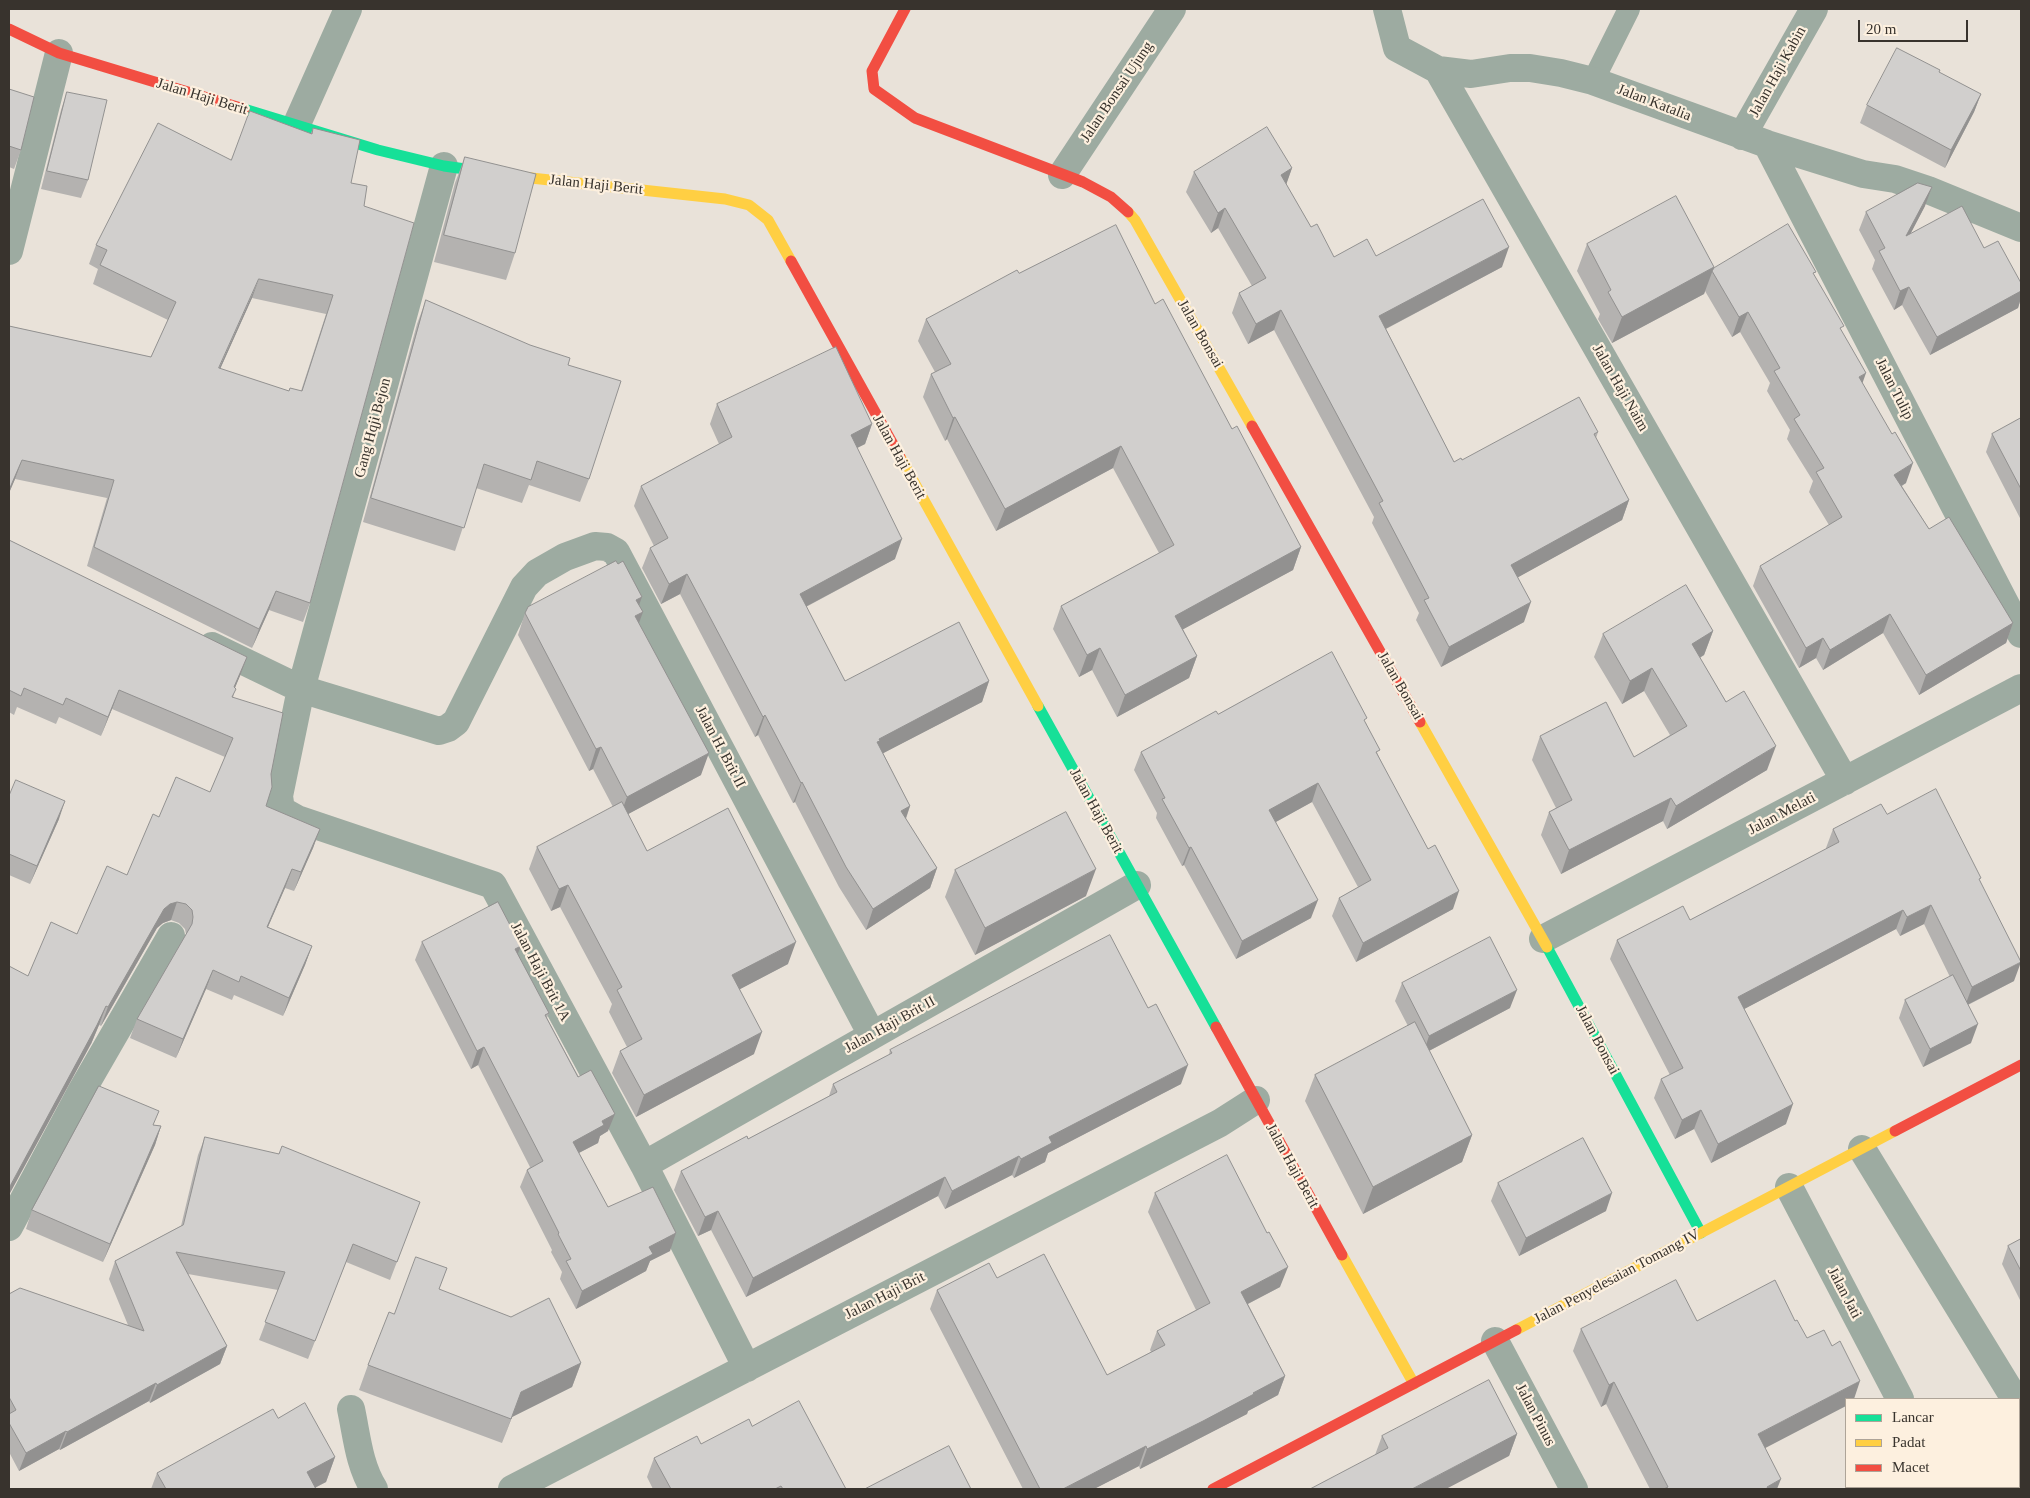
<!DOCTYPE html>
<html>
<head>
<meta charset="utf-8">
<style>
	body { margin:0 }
	#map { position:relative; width:2030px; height:1498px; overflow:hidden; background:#e9e2d9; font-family:"Times New Roman",serif }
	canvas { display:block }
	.frame { position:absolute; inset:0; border:10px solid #38332d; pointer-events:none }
	.legend { position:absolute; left:1845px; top:1398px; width:175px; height:90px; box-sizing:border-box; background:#fdf0df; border:1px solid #aea498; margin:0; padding:6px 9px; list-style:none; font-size:15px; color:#38332d }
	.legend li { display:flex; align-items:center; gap:10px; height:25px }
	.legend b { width:25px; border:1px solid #aea498 }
	.scale { position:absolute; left:1858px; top:20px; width:110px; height:22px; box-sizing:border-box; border:2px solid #38332d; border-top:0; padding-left:6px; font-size:15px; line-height:18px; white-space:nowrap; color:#38332d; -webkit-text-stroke:4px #fdf0df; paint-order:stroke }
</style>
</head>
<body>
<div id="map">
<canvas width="2030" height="1498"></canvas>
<div class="frame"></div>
<ul class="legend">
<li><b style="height:6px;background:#16e098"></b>Lancar</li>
<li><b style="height:6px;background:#ffcf43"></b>Padat</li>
<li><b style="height:6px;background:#f24e42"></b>Macet</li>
</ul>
<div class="scale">20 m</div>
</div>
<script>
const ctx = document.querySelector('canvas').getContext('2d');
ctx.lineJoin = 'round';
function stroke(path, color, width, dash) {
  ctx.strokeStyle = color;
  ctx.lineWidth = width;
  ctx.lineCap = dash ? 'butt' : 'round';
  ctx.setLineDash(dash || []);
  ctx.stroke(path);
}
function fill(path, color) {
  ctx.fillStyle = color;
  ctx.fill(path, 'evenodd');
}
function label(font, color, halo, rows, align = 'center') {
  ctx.font = font + ' "Times New Roman",serif';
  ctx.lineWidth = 4.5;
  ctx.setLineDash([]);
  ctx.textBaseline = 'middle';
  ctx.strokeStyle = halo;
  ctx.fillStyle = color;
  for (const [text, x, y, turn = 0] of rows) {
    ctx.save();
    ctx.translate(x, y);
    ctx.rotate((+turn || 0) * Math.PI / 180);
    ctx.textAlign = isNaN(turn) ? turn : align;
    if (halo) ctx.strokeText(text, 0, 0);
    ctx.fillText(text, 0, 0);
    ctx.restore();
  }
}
stroke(new Path2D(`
	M1593,81L1629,9`), '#9daba1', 22);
stroke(new Path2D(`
	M1387,9L1397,48L1438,70L1845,781
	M1438,70L1471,74L1510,68H1530L1561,73L1593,81L1767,144L1863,174L1895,179L1928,190L2021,228
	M296,126L348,9
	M1742,136L1814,9
	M1767,144L2021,634
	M444,166L301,689L279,796L281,810L297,819L493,885L644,1165L747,1368
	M1062,175L1172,9
	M9,251L59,53
	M212,646L301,689L439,731L448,728L456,722L524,587L537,573L565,557L595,546L607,547L616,552L872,1035
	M1543,939L2021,688
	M1862,1149L2015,1399
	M644,1165L1137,885
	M1789,1187L1900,1399
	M9,1227L81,1092L171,936
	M1495,1341L1574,1489
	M351,1409C357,1437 359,1465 374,1489
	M1946,1487L1947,1489
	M512,1489L1220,1123L1256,1100`), '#9daba1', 28);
stroke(new Path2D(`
	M244,109L378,150L444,166L522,177
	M1038,706L1216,1027
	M1547,947L1701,1233`), '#16e098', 11);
stroke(new Path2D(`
	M522,177L725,199L749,205L768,220L791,261
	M1128,212L1135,220L1252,426
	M900,457L1038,706
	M1420,722L1547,947
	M1342,1255L1414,1384
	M1516,1330L1895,1131`), '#ffcf43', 11);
stroke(new Path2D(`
	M905,9L872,71L874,89L915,118L1083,182L1111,197L1128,212
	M9,29L59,53L244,109
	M791,261L900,457
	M1252,426L1420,722
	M1216,1027L1342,1255
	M1895,1131L2021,1065
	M1213,1489L1516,1330`), '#f24e42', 11);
fill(new Path2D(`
	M9,89L21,150L14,169L9,167Z
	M67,92L88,180L81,198L41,189L61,110Z
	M1981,94L1974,112L1945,168L1860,123L1867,105Z
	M313,128L351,183L364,206L310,603L303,622L269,610L252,648L87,566L107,498L15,479L9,493V326L151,357L168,320L93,284L98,269L89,264L96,245L231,160L311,133ZM252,298L326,314L301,391H289L220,369Z
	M465,157L515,253L506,280L434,262L455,183Z
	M1292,168L1286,184L1311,227L1334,257L1376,256L1502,267L1386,329L1454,462L1598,432L1596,438L1629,500L1622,520L1518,577L1524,622L1441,667L1416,620L1419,613L1372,523L1374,517L1274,330L1248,344L1232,313L1239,293L1252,286L1218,228L1211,233L1186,192L1194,172Z
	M1925,206L1910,234L1984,248L2021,283V298L2018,308L1930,355L1902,305L1894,310L1872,269L1875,260L1859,230L1866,212Z
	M1587,244L1714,267V268L1814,276L1842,332L1862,383L1906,483L1902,486L1929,529L2013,623L2006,643L1919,695L1883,633L1823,670L1816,658L1799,668L1753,586L1760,566L1829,525L1809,492L1813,481L1787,439L1790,430L1767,391L1770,383L1740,332L1732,337L1705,291L1704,294L1612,343L1598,319L1600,314L1577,271Z
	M1019,273L1155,304L1232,429L1301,547L1293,570L1183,629L1197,656L1189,678L1117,717L1092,670L1079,677L1053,629L1061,606L1159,553L1113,468L996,531L947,439L945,441L923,397L931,374L935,372L918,341L926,319Z
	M426,300L568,365L589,479L580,502L529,485L522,503L476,488L455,551L363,522L417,324Z
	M717,404L872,424L865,444L857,448L895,559L806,607L845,681H989L982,702L883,753L910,806L906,819L937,868L930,888L866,930L839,887L795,802L793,803L758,735L755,737L680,594L661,604L642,568L650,548L654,546L634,506L641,486L719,444L710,424Z
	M2021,418V520L1986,452L1992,434Z
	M9,540L247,657L235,688L233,698L271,774L266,806L320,829L313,848L294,891L285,888L268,927L312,946L305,965L283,1016L234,995L232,1000L206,989L176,1058L130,1038L137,1019L186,934L185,929L179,923L171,920L163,923L157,928L101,1026L99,1025L91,1044L28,976L77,934L127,875L159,817L210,792L225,757L112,709L101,736L59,717L56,724L17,707L14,715L9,712Z
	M639,604V623L701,775L628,814L647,851L788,964L740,989L754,1054L636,1117L612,1073L620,1051L627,1047L609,1012L612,1004L560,907L551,911L529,869L537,847L613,807L593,769L589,771L518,635L525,613Z
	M1713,631L1704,655L1700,658L1767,770L1667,829L1663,821L1561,874L1541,835L1549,812L1556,808L1532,760L1540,736L1634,757L1670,735L1644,691L1622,704L1594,657L1603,634Z
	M1366,723L1378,755L1453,909L1356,962L1332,916L1339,898L1358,887L1312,802L1276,822L1311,918L1236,959L1184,865L1182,866L1156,818L1157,813L1134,770L1141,752Z
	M9,796L59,819L30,884L9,875Z
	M1887,814L1980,881L2014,981L1968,1005L1971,1043L1923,1067L1899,1018L1905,1000L1950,977L1924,924L1900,936L1896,929L1744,1009L1786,1124L1711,1163L1694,1129L1675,1139L1654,1098L1661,1079L1670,1075L1610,959L1617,940L1690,920L1826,849V848L1833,829Z
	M955,870L1086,896L975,955L945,897Z
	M422,942L518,955L549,1013L547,1018L608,1131L600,1136L598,1143L579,1153L608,1207L670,1251L650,1261L646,1271L576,1309L560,1279L562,1272L551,1252L552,1250L520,1187L527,1170L530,1167L478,1065L471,1069L415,960Z
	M1402,983L1510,1008L1429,1051L1472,1135L1462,1162L1363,1214L1305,1101L1315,1075L1408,1026L1395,1001Z
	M890,1050L1181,1084L1048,1153L1045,1162L1014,1178L1012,1175L945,1209L938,1196L746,1297L711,1230L698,1236L674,1190L681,1171L748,1139L829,1096L833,1084L889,1055Z
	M154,1125L161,1126L155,1145L103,1262L26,1229L32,1210Z
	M205,1137L413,1220L390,1280L346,1262L308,1359L259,1340L278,1290L188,1274L227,1346L220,1364L150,1403L149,1401L60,1450L59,1449L19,1471L9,1452V1294L128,1325L109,1279L115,1261L181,1226L198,1155Z
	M1498,1183L1606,1211L1519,1256L1491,1201Z
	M1155,1193L1280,1287L1248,1304L1285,1376L1278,1395L1248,1411L1247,1414L1140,1469L1139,1466L1094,1489H1023L930,1309L937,1290L997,1278L1107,1375L1151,1352L1150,1350L1157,1331L1196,1310L1148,1212Z
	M2021,1239V1302L2002,1264L2008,1246Z
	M447,1268L439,1289L581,1363L572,1387L512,1417L502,1443L359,1390L368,1365L394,1314Z
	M1697,1321L1765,1448L1777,1489H1650L1606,1404L1601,1407L1573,1351L1581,1329Z
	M278,1418L335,1457L326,1482L315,1488L316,1489H151L157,1473Z
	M752,1426L846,1489H653L647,1477L654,1458L701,1444Z
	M1517,1434L1509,1456L1375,1455L1382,1436Z`), '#b4b2b0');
fill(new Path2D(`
	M1981,94L1974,112L1945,168L1951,150Z
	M1292,168L1285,188L1281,175Z
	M1932,187L1925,206L1900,254L1906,236Z
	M1225,208L1218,228L1211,233L1218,213Z
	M1509,247L1502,267L1372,336L1379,316Z
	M1714,267L1704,294L1612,343L1622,317Z
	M259,279L252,298L212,387L219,368Z
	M1909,287L1902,305L1894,310L1900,291Z
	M2021,291V298L2018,308L1930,355L1937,337Z
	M1281,310L1274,330L1248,344L1256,324Z
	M1748,312L1740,332L1732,337L1739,317Z
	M1866,373L1859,393V377Z
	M955,417L947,439L945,441L953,418Z
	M872,424L865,444L843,455L851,435Z
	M1121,446L1113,468L996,531L1005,509Z
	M22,460L15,479L9,493V490Z
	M1913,463L1906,483L1887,494L1894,475Z
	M1629,500L1622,520L1504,585L1511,565Z
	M902,539L895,559L792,614L800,594Z
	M1301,547L1293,570L1167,638L1175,616Z
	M687,574L680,594L661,604L669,584Z
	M276,591L269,610L252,648L259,629Z
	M642,597L634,619L636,600Z
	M1531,602L1524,622L1441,667L1449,647Z
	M643,612L635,634V616Z
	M1890,614L1883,633L1823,670L1830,650Z
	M2013,623L2006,643L1919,695L1926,675Z
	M1713,631L1704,655L1683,667L1692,644Z
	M1823,638L1816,658L1799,668L1806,648Z
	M1100,648L1092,670L1079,677L1087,655Z
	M1197,656L1189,678L1117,717L1125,695Z
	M247,657L240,676L227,706L234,687Z
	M1652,668L1644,691L1622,704L1630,681Z
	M989,681L982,702L874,758L877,742L879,739Z
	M119,690L112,709L101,736L108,717Z
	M765,715L758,735L755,737L763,717Z
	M1776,746L1767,770L1667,829L1676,806Z
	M601,747L593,769L589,771L596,749Z
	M709,753L701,775L619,819L627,797Z
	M802,782L795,802L793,803L801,783Z
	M1318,783L1312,802L1263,829L1269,810Z
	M1671,798L1663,821L1561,874L1569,850Z
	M65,801L59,819L30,884L37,866Z
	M910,806L903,826L901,811Z
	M320,829L313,848L294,891L301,872Z
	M1191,847L1184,865L1182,866L1189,848Z
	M937,868L930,888L866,930L873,909Z
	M292,869L285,888L260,945L267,927Z
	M1096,869L1086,896L975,955L985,928Z
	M568,885L560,907L551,911L559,889Z
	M1459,891L1453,909L1356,962L1363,943Z
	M1318,900L1311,918L1236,959L1242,941Z
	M177,902L171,920L163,923L157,928L101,1026L108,1007L164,909L170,904Z
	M1931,905L1924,924L1900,936L1907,917Z
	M1903,910L1896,929L1731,1016L1738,997Z
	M796,942L788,964L725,997L732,975Z
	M312,946L305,965L283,1016L289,998Z
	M521,946L514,963L515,949Z
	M2021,962L2014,981L1965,1006L1972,987Z
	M213,970L206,989L176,1058L183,1039Z
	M1517,990L1510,1008L1423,1054L1429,1036Z
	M106,1006L99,1025L91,1044L9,1195V1188Z
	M1978,1024L1971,1043L1923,1067L1930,1049Z
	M762,1032L754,1054L636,1117L644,1095Z
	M484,1047L478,1065L471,1069L477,1051Z
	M1188,1065L1181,1084L1048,1153L1045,1162L1014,1178L1021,1159L1049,1137Z
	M1793,1104L1786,1124L1711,1163L1718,1144Z
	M1701,1110L1694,1129L1675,1139L1682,1120Z
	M615,1114L608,1131L600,1136L598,1143L567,1159L573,1142L602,1121Z
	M161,1126L155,1145L103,1262L110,1244Z
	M1472,1135L1462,1162L1363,1214L1373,1187Z
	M1019,1156L1012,1175L945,1209L952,1191Z
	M945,1177L938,1196L746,1297L753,1278Z
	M1612,1193L1606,1211L1519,1256L1526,1238Z
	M718,1211L711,1230L698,1236L705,1217Z
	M676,1233L670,1251L650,1261L646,1271L576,1309L582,1291L649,1247Z
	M1288,1267L1280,1287L1234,1311L1241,1292Z
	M227,1346L220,1364L150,1403L157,1385Z
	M581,1363L572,1387L512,1417L502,1443L521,1392Z
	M1285,1376L1278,1395L1248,1411L1247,1414L1140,1469L1147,1449Z
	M1860,1381L1854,1399H1846V1406L1750,1456L1758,1434Z
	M1614,1382L1606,1404L1601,1407L1609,1385Z
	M156,1383L149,1401L60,1450L67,1432Z
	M66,1431L59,1449L19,1471L26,1453Z
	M1517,1434L1509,1456L1446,1489H1412Z
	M1146,1446L1139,1466L1094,1489H1063Z
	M335,1457L326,1482L312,1489L307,1472Z
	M1781,1479L1777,1489H1766L1767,1487Z`), '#929190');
const building = new Path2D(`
	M1897,48L1940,70L1939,72L1981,94L1951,150L1867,105Z
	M9,89L34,97L21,150L9,146Z
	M67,92L107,100L88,180L47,171Z
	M250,111L312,134L313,128L360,140L351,183L367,186L364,206L414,223L310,603L276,591L259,629L94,547L114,480L22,460L9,490V326L151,357L176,302L100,265L107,250L96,245L158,123L231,160ZM259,279L333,295L302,391L290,388L289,391L219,368Z
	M1267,127L1292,168L1281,175L1311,227L1317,224L1334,257L1367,239L1376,256L1483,199L1509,247L1379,316L1454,462L1461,458L1462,460L1579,397L1598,432L1594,434L1629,500L1511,565L1531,602L1449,647L1424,600L1429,598L1379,503L1383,501L1281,310L1256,324L1239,293L1266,278L1225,208L1218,213L1194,172Z
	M465,157L536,174L515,253L444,235Z
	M1918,183L1932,187L1906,236L1962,206L1984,248L1998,241L2021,283V291L1937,337L1909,287L1900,291L1879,251L1885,248L1866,212Z
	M1676,196L1714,267L1622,317L1608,292L1611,290L1587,244Z
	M1788,224L1816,272L1813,273L1844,326L1840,328L1866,373L1859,377L1892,434L1895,432L1913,463L1894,475L1929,529L1949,517L2013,623L1926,675L1890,614L1830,650L1823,638L1806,648L1760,566L1842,517L1816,472L1824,468L1794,419L1800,415L1774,371L1780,368L1748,312L1739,317L1712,271L1714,268Z
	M1116,225L1155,304L1163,299L1232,429L1237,426L1301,547L1175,616L1197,656L1125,695L1100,648L1087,655L1061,606L1174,545L1121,446L1005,509L955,417L953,418L931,374L951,364L926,319L1017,270L1019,273Z
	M426,300L530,345L570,358L568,365L621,381L589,479L537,461L531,480L484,464L464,528L371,498Z
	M836,347L872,424L851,435L902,539L800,594L845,681L959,622L989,681L879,739L880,741L877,742L910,806L901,811L937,868L873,909L846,867L802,782L801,783L765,715L763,717L687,574L669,584L650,548L668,538L641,486L732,437L717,404Z
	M2021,418V489L1992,434Z
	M9,540L247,657L234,687L236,689L232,697L283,713L271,774L272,787L266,806L320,829L301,872L292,869L267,927L312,946L289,998L241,976L239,982L213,970L183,1039L137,1019L192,924L193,917L192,910L186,904L177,902L170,904L164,909L108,1007L106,1006L97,1025L9,1188V966L28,976L51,922L77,934L107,866L127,875L153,814L159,817L176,777L210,792L233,738L119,690L108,717L66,698L63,705L24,688L21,696L9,690Z
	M616,561L618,564L623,561L642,597L636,600L643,612L635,616L709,753L627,797L601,747L596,749L525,613L528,607Z
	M1686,585L1713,631L1692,644L1726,702L1744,691L1776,746L1676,806L1671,798L1569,850L1549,812L1572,800L1540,736L1606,702L1634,757L1687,726L1652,668L1630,681L1603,634Z
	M1332,652L1367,718L1364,720L1380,750L1376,752L1428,849L1435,845L1459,891L1363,943L1339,898L1371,880L1318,783L1269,810L1318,900L1242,941L1191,847L1189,848L1162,799L1165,798L1141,752L1216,711L1218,714Z
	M16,780L65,801L37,866L9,854V796Z
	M1936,789L1981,878L1979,879L2021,962L1972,987L1931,905L1907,917L1903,910L1738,997L1793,1104L1718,1144L1701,1110L1682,1120L1661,1079L1683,1068L1617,940L1683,906L1690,920L1839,842L1833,829L1881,804L1887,814Z
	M622,802L647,851L728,808L796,942L732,975L762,1032L644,1095L620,1051L642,1039L617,990L622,987L568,885L559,889L537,847Z
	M1066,812L1096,869L985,928L955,870Z
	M498,902L521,946L515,949L549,1013L545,1015L578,1077L591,1070L615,1114L602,1121L604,1125L573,1142L608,1207L653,1187L676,1233L649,1247L653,1254L582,1291L566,1261L571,1259L558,1234L559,1233L527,1170L543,1161L484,1047L477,1051L422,942Z
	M1110,935L1148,1008L1156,1004L1188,1065L1049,1137L1052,1143L1021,1159L1019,1156L952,1191L945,1177L753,1278L718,1211L705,1217L681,1171L747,1136L748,1139L837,1092L833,1084L892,1053L890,1050Z
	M1490,937L1517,990L1429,1036L1402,983Z
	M1953,975L1978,1024L1930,1049L1905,1000Z
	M1415,1022L1472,1135L1373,1187L1315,1075Z
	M99,1086L159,1111L153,1125L161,1126L110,1244L32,1210Z
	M205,1137L279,1154L282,1146L420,1202L397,1262L353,1244L315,1341L265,1322L285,1272L176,1252L227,1346L157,1385L156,1383L67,1432L66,1431L26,1453L9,1423V1414L16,1410L9,1397V1294L20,1288L144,1331L115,1261L183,1225Z
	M1583,1138L1612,1193L1526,1238L1498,1183Z
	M1227,1155L1267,1233L1269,1232L1288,1267L1241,1292L1285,1376L1253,1393L1254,1394L1203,1421L1147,1449L1146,1446L1063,1489H1040L937,1290L989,1263L997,1278L1044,1254L1107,1375L1165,1345L1157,1331L1210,1303L1155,1193Z
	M2021,1239V1271L2008,1246Z
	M416,1257L447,1268L439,1289L511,1317L549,1298L581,1363L521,1392L511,1419L368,1365L389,1312L394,1314Z
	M1676,1280L1697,1321L1775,1280L1795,1321L1797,1320L1807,1338L1824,1330L1832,1346L1840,1341L1860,1381L1758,1434L1781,1479L1767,1487L1768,1489H1664L1668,1487L1614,1382L1609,1385L1581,1329Z
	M1489,1380L1517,1434L1412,1489H1310L1388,1448L1382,1436Z
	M799,1401L846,1489H783L781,1486L775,1489H671L654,1458L697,1436L701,1444L749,1419L752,1426Z
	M305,1403L335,1457L307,1472L316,1489H166L157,1473L273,1409L278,1418Z
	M949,1446L971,1489H865Z`);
fill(building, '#d1cfcd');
stroke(building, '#929190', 1);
label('15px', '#38332d', '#fdf0df', [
	["Jalan Haji Kabin",1778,72,-61],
	["Jalan Bonsai Ujung",1117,92,-56],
	["Jalan Haji Berit",202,97,17],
	["Jalan Katalia",1654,103,21],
	["Jalan Haji Berit",596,185,6],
	["Jalan Bonsai",1200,334,60],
	["Jalan Haji Naim",1620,388,60],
	["Jalan Tulip",1894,389,63],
	["Gang Hqji Bejon",373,428,-75],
	["Jalan Haji Berit",899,457,61],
	["Jalan Bonsai",1400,686,60],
	["Jalan H. Brit II",720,747,62],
	["Jalan Haji Berit",1096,811,61],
	["Jalan Melati",1782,814,-28],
	["Jalan Haji Brit 1A",540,972,62],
	["Jalan Haji Brit II",890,1025,-29],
	["Jalan Bonsai",1597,1040,62],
	["Jalan Haji Berit",1292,1166,61],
	["Jalan Penyelesaian Tomang IV",1617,1277,-28],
	["Jalan Jati",1844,1293,62],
	["Jalan Haji Brit",885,1296,-27],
	["Jalan Pinus",1535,1415,62]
]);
</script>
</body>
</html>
